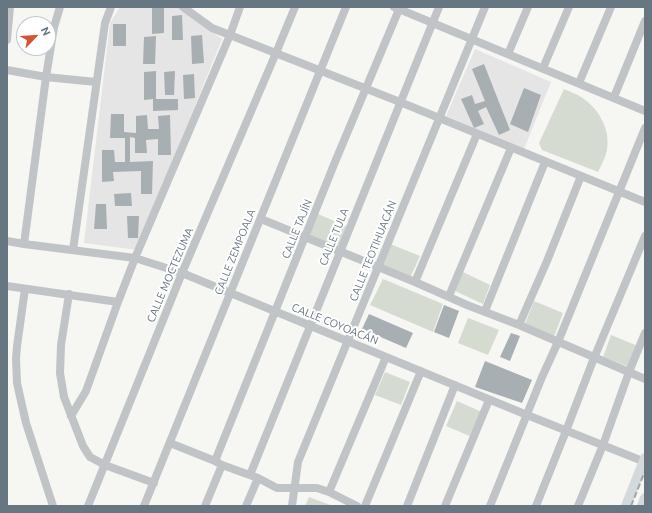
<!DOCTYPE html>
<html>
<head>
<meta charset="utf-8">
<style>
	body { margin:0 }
	#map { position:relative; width:652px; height:513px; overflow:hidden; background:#f6f6f3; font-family:Ubuntu,sans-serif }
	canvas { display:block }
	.frame { position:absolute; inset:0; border:8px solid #677782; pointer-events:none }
	.north { position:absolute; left:16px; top:16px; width:40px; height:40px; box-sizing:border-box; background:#fff; border:1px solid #c2c9cd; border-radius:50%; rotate:65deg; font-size:11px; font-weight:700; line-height:16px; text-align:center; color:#677782 }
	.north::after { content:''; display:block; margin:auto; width:14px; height:18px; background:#d75232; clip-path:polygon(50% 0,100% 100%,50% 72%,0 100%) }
</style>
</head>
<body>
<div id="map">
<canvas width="652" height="513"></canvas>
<div class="frame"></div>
<div class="north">N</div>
</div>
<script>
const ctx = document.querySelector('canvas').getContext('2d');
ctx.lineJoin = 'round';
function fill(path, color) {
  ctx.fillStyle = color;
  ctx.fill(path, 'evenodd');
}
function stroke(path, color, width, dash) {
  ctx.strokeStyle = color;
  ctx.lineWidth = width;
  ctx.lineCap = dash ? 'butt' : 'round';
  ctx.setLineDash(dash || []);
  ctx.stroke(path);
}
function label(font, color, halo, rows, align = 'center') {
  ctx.font = font + ' Ubuntu,sans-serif';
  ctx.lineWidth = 4;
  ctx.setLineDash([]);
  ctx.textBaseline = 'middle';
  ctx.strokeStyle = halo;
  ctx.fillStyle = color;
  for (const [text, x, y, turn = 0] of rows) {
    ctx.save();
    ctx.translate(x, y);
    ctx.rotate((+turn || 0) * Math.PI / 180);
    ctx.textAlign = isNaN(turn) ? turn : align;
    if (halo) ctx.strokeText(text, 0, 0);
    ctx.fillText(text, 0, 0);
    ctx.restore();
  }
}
fill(new Path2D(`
	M120,7H179L222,39L137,250L84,243L110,23Z
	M475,49L551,82L524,149L446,116Z`), '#e4e5e4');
fill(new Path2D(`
	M564,89C571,92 579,95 584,99C601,111 612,134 606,154C604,160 601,166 598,172L542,150L539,143Z
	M318,214L346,226L338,249L309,237Z
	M390,244L420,256L410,278L382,266Z
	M463,272L490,285L483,304L455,291Z
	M383,279L443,304L433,332L370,305Z
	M534,301L563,313L554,337L525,324Z
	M468,318L499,330L488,355L458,343Z
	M611,335L638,346L629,367L603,357Z
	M385,372L410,382L401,405L375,395Z
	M457,401L482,412L472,437L446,426Z
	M309,497L333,506H305Z`), '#d6dbd2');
fill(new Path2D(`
	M152,7H164V33L152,34Z
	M182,15L183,40H172V16Z
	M113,24H126V46H113Z
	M202,35L204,63L192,64L191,36Z
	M156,36L155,64H143L144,37Z
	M484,64L510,130L499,135L486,107L478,111L484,124L474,128L461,99L472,95L475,104L485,101L472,69Z
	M156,71V99H178V110L153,111V99L144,100V72Z
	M175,71L174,95H165L164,72Z
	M194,74L195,98L184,99L183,75Z
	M524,88L541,95L528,132L510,124Z
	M111,114H124V132L136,133V116L147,115L148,129H159L158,116L170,115L171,155H158V139L146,140L147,153H135V138L130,137V162L153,161L152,194H141V171L113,172L114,181L102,182V150H114L115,162H125V138H110Z
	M131,193L132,206H115L114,194Z
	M96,204H106L107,229H94Z
	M127,216H139L138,238H128Z
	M444,305L459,311L449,338L434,332Z
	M369,314L413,333L406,348L362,329Z
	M511,333L520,336L510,361L500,357Z
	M485,361L532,380L522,403L475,387Z`), '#a7afb3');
stroke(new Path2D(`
	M183,7L212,28L400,102L645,202
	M394,7L645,111
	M7,40L10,7
	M508,54L528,7
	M543,68L569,7
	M7,70L46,77L96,82
	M579,83L611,7
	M614,97L645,21
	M261,219L415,282L467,305L519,325L645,379
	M7,241L24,244L135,258L182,273L527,415L645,462
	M24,244L46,77L54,27L60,7
	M73,250L105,23L111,7
	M415,282L477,134
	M7,286L118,302
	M25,289L17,346L16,359L17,383L26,423L53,506
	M69,294L61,345L60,373L64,397L83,446L90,457L105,465L154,483
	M449,296L511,148
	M485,311L545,162
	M519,325L547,261L581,176
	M71,416L86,391L118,302L135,258L230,35L240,7
	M170,443L215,461L222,465L258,478L277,488H317L329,492L357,506
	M215,461L335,162L400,7
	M250,475L439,7
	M329,492L386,357
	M88,506L182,273L276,53L295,7
	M144,506L346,7
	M205,506L222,465
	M246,506L258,478
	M292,506L298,462L485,7
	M365,506L421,371
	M407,506L455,385
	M445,506L489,400
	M490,506L542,377L558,342L645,128
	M536,506L566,431L594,358L645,236
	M578,506L603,445L629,372L645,333`), '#c0c4c7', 8);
stroke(new Path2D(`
	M626,506L645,458
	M642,506L645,498`), '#d4d9dc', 10);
stroke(new Path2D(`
	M631,506L645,471`), '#9fa6ab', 2, [6, 3]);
label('11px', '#677782', '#fff', [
	["CALLE TAJÍN",297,229,-68],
	["CALLE TULA",334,237,-68],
	["CALLE TEOTIHUACÁN",373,251,-68],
	["CALLE ZEMPOALA",235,252,-68],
	["CALLE MOCTEZUMA",170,275,-67],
	["CALLE COYOACÁN",335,324,22]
]);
</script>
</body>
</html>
